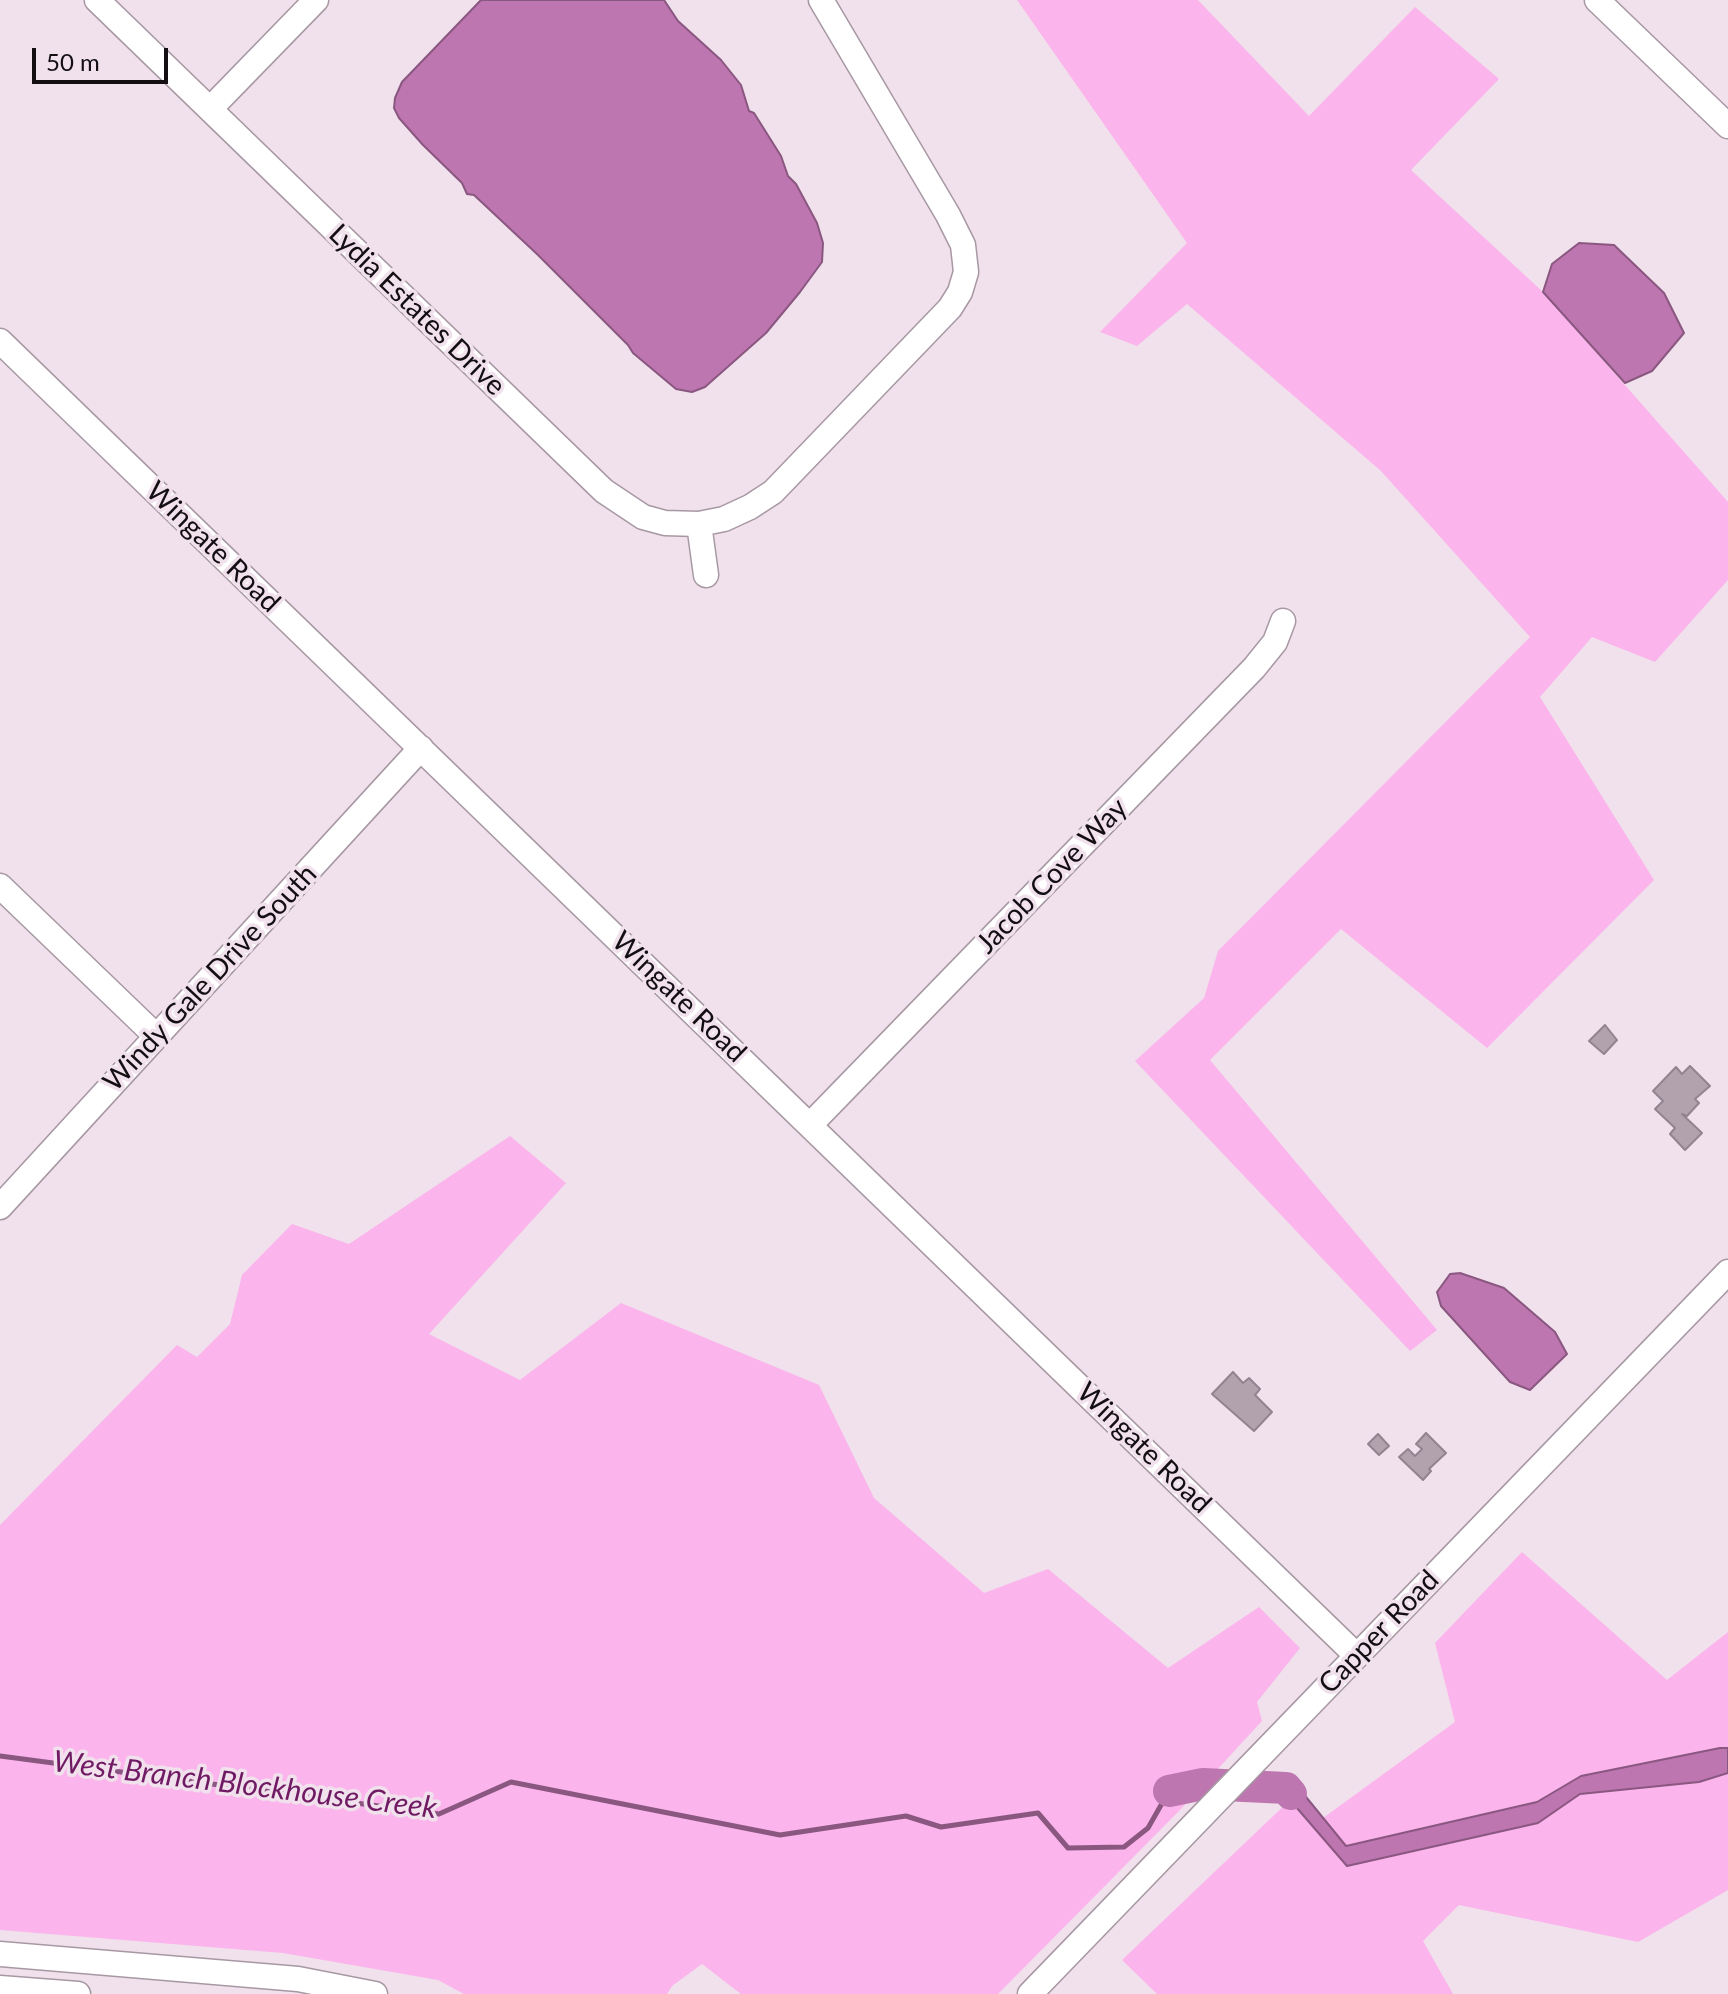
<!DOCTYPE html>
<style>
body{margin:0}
#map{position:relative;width:1728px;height:1994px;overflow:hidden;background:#f0e1ec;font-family:Lato,sans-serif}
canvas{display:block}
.scale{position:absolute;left:32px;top:48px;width:136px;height:36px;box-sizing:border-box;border:4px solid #130e12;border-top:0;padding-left:10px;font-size:24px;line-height:28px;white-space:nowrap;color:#130e12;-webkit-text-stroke:6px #f0e1ec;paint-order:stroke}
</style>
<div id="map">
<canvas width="1728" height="1994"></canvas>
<div class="scale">50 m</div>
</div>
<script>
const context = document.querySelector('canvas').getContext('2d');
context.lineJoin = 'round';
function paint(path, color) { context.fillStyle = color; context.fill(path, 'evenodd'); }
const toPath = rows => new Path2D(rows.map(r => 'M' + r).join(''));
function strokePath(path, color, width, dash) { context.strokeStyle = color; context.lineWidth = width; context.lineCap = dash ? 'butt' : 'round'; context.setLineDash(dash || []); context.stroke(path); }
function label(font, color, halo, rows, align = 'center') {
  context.font = font + ' Lato,sans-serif'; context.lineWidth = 7; context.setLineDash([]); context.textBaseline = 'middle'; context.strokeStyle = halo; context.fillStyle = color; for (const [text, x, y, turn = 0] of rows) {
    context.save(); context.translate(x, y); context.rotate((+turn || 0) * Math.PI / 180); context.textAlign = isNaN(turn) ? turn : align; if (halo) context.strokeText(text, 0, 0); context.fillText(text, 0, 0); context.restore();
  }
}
const green = toPath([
 [1017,0,1198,0,1309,116,1415,7,1499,79,1411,170,1543,292,1728,502,1728,580,1655,662,1592,637,1540,697,1654,880,1487,1048,1341,929,1210,1060,1437,1330,1410,1351,1135,1061,1204,998,1218,951,1530,637,1381,471,1187,304,1137,346,1100,332,1187,243],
 [510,1136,566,1183,429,1334,520,1380,621,1303,819,1385,874,1498,984,1593,1048,1569,1168,1668,1259,1607,1300,1648,1257,1702,1262,1721,1179,1811,998,1994,741,1994,702,1964,672,1986,667,1994,464,1994,438,1980,283,1953,0,1930,0,1525,177,1345,197,1357,230,1324,242,1275,292,1224,349,1244],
 [1522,1552,1667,1680,1728,1632,1728,1748,1581,1776,1537,1802,1346,1846,1323,1818,1455,1722,1435,1643],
 [1728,1773,1728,1890,1638,1942,1459,1905,1423,1941,1453,1994,1157,1994,1122,1960,1290,1800,1348,1866,1538,1823,1579,1794,1699,1782]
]);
const water = toPath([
 [481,0,664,0,678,21,721,60,741,85,749,111,754,113,781,156,788,176,796,184,817,223,823,243,822,262,800,292,766,333,705,387,692,392,676,389,633,353,628,345,538,255,474,195,467,194,462,183,423,145,399,118,394,108,395,98,402,82,481,0],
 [1579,243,1614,245,1664,293,1684,333,1652,371,1625,383,1543,292,1552,264,1579,243],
 [1460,1273,1504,1288,1555,1332,1567,1354,1530,1390,1510,1382,1441,1306,1437,1292,1450,1274,1460,1273],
 [1720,1748,1728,1748,1728,1773,1699,1782,1580,1794,1538,1823,1347,1866,1290,1800,1250,1789,1264,1775,1293,1781,1346,1846,1537,1802,1581,1776,1720,1748]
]);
const stream = toPath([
 [0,1756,439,1814,511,1782,780,1835,906,1816,941,1827,1038,1813,1068,1848,1124,1847,1148,1828,1169,1791]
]);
const river = toPath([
 [1169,1791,1203,1784,1286,1788,1291,1794]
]);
const building = toPath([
 [1605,1025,1617,1040,1604,1054,1589,1041,1605,1025],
 [1690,1066,1710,1086,1695,1099,1699,1103,1687,1116,1682,1114,1702,1133,1685,1150,1670,1134,1675,1128,1655,1109,1663,1101,1653,1091,1676,1067,1682,1074,1690,1066],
 [1233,1372,1243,1383,1249,1378,1260,1389,1255,1395,1272,1412,1254,1431,1212,1394,1233,1372],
 [1426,1433,1446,1453,1429,1469,1431,1471,1423,1480,1399,1457,1408,1449,1415,1456,1422,1449,1416,1444,1426,1433],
 [1378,1434,1389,1446,1379,1455,1368,1444,1378,1434]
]);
const minor = toPath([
 [97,0,604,491,643,517,665,523,699,524,724,519,750,507,773,492,950,308,960,292,966,272,963,245,948,215,821,0],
 [1597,0,1728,126],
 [210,109,316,0],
 [0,341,1356,1655],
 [699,524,706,575],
 [0,886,156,1036],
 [810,1125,1254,668,1275,642,1283,621],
 [0,1207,421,748],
 [0,1954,298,1979,375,1994],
 [0,1988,78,1994],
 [1030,1994,1728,1272]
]);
const streetNames = [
 ["Lydia Estates Drive",417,310,44],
 ["Wingate Road",213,547,44],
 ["Jacob Cove Way",1052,876,-46],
 ["Windy Gale Drive South",210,978,-47],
 ["Wingate Road",679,997,44],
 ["Wingate Road",1144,1448,44],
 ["Capper Road",1379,1632,-46]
];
const waterNames = [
 ["West Branch Blockhouse Creek",245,1785,7]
];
paint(green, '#fbb4ec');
paint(water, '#bd76af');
strokePath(water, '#8a5780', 2);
strokePath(stream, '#8a5780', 5);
strokePath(river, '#bd76af', 32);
paint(building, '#b1a2ad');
strokePath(building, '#92848f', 2);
strokePath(minor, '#a798a3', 27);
strokePath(minor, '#fff', 24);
label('28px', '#130e12', '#f0e1ec', streetNames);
label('italic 30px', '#701a64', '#f0e1ec', waterNames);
</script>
